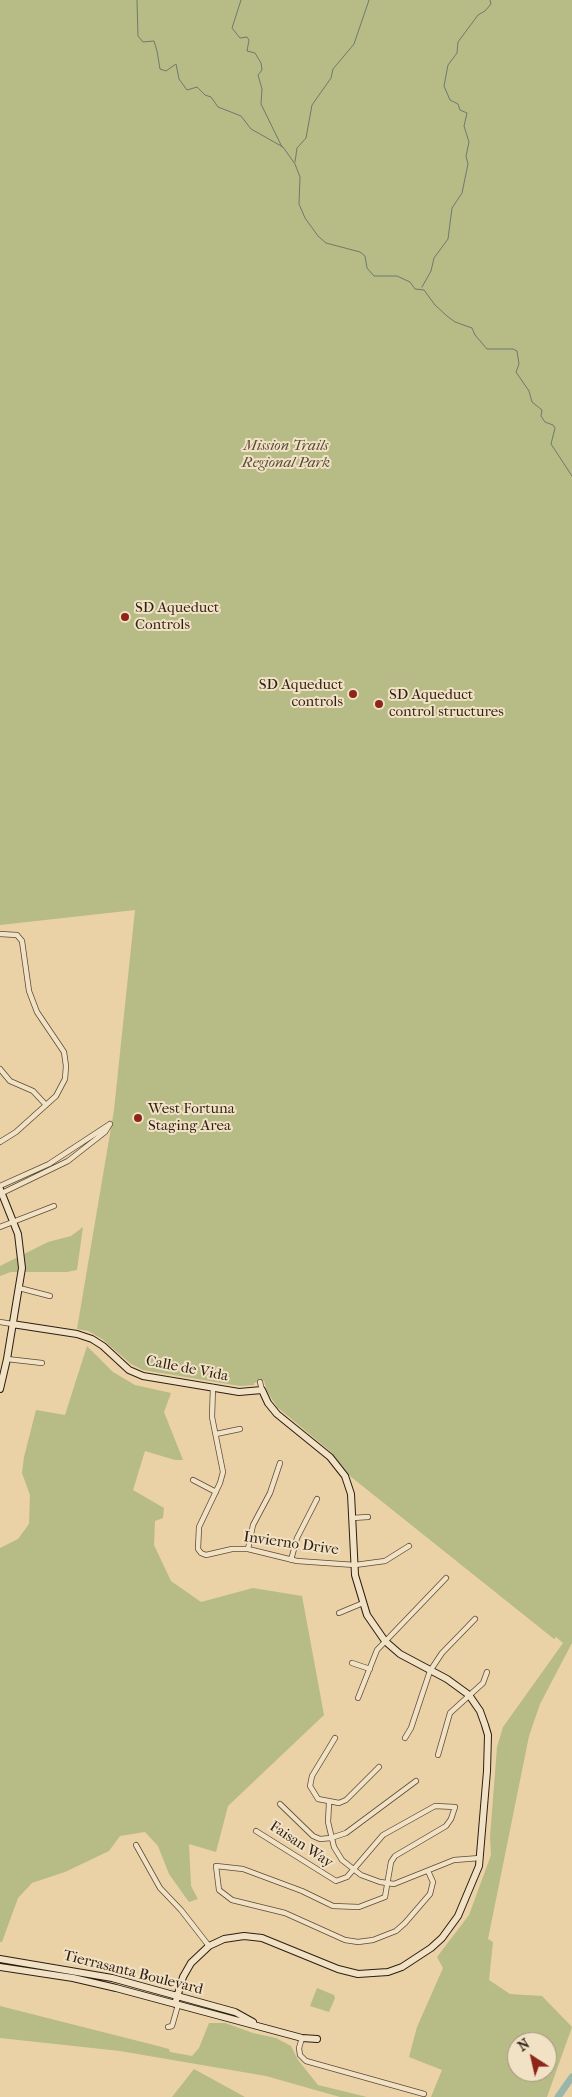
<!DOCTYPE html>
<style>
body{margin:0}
#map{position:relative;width:572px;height:2097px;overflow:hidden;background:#ead1a6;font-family:"IM FELL French Canon",serif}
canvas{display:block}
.north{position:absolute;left:507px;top:2032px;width:50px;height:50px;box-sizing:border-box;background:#f1e1c5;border:1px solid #a3937d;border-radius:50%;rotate:325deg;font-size:14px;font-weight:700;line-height:20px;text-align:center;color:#2d1e12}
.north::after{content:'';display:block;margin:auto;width:18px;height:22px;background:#8f2418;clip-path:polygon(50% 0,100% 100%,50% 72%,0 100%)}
</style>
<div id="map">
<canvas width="572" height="2097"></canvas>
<div class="north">N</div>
</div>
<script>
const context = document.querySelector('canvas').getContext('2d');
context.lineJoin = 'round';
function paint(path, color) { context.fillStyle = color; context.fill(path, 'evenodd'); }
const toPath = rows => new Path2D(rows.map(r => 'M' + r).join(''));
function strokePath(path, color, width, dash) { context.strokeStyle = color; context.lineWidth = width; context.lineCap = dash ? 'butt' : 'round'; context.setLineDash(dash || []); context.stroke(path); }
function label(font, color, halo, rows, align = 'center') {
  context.font = font + ' "IM FELL French Canon",serif'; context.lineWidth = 4; context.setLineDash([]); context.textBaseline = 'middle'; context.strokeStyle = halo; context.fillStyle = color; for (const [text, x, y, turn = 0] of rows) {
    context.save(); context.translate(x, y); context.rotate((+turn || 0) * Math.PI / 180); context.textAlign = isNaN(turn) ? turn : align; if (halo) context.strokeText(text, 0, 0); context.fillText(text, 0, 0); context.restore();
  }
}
const green = toPath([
 [0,0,572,0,572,1643,540,1704,529,1736,488,1939,493,1942,489,1980,510,1994,542,1996,572,2027,547,2097,431,2097,442,2070,409,2057,417,2027,443,1968,437,1957,469,1915,491,1855,490,1837,497,1747,503,1727,563,1643,556,1637,554,1639,350,1476,331,1452,277,1407,267,1391,264,1381,254,1383,254,1385,240,1386,143,1370,131,1364,102,1339,88,1331,77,1329,114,1110,135,910,0,925],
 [517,2042,547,2042,547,2072,517,2072],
 [83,1227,77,1270,67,1272,11,1272,0,1276,0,1266,48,1242,71,1236],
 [87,1346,113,1372,135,1385,171,1393,164,1412,183,1460,175,1460,145,1451,133,1490,164,1508,163,1518,155,1521,154,1545,171,1581,201,1602,253,1588,302,1596,324,1715,228,1806,216,1852,189,1844,191,1886,198,1899,189,1902,169,1874,158,1846,145,1832,120,1836,109,1851,65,1872,32,1883,18,1898,2,1942,0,1942,0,1548,18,1539,29,1524,30,1495,22,1473,24,1457,36,1410,65,1415],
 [317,1988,334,1995,335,1998,329,2012,310,2006],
 [0,2006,158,2046,169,2049,170,2052,192,2056,199,2048,209,2023,225,2023,253,2033,276,2038,291,2046,298,2060,318,2085,367,2097,340,2097,266,2076,120,2051,0,2038],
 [194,2069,245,2097,172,2097]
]);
const stream = toPath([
 [137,0,138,36,143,42,154,41,157,51,160,69,166,71,176,64,179,79,187,90,197,87,205,95,211,97,218,107,241,116,251,129,283,147,295,164,300,177,299,204,305,218,318,236,326,243,360,252,365,256,367,268,374,276,397,276,410,282,415,289,424,290,435,305,447,316,455,322,472,328,475,335,487,349,513,349,517,351,519,364,516,372,529,391,532,402,542,410,541,416,545,422,553,425,555,428,551,444,572,476],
 [241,0,232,28,240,38,247,37,249,40,247,51,255,53,261,63,262,70,258,75,262,89,261,104,282,147],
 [295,162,297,148,306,138,312,105,331,78,333,69,354,44,369,0],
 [422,287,431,271,434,258,448,239,452,208,462,193,468,164,466,156,469,142,464,126,467,113,460,110,458,104,450,100,444,86,448,65,457,53,458,42,478,15,485,11,491,4,490,0]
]);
const river = toPath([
 [558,2097,572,2077]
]);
const street = toPath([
 [0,934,17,935,22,941,29,991,37,1012,64,1052,66,1066,65,1079,56,1096,16,1132,0,1142],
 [0,1069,10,1081,33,1091,46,1105],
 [0,1186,49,1164,110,1124],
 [2,1193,68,1161,105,1132,110,1124],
 [0,1227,54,1206],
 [19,1288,50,1296],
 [0,1322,12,1324],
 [7,1359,42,1363],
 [260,1382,262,1390],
 [213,1387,212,1417,223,1472,220,1483,199,1527,198,1549,201,1553,206,1555,232,1549,248,1549,297,1561,355,1565,385,1561,409,1546],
 [216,1434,240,1429],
 [193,1480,216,1492],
 [352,1518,368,1517],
 [248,1549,253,1525,270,1493,280,1463],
 [291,1560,297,1538,317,1499],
 [339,1613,363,1603],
 [352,1663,370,1669],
 [358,1698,377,1650,446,1578],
 [335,1738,312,1776,310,1786,318,1799,339,1803,346,1800,379,1767],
 [405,1738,411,1728,430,1671,442,1653,475,1619],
 [438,1755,450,1713,483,1683,487,1672],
 [329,1803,328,1822,334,1847,342,1860,361,1875,380,1882,394,1884,454,1860,480,1858],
 [280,1804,313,1836,320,1839,331,1838,346,1833,416,1781],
 [256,1831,336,1881,347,1877,383,1835,435,1806,455,1807,451,1819,446,1826,395,1856,391,1862,385,1897,359,1907,333,1906,302,1891,243,1869,216,1866,219,1890,232,1900,285,1913,345,1940,358,1942,373,1940,396,1931,405,1923,430,1894,433,1882,428,1871],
 [136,1845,160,1888,181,1910,209,1946],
 [168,2027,172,2026,178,2005],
 [302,2038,299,2048,300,2055,306,2061,424,2094]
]);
const secondary = toPath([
 [0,1189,18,1234,22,1268,7,1359,0,1389],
 [12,1324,77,1334,92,1339,103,1346,129,1370,143,1376,239,1392,262,1390,268,1403,277,1414,330,1457,345,1476,351,1494,355,1575,367,1615,385,1641,400,1654,447,1679,469,1695,480,1711,485,1725,488,1735,487,1771,479,1866,458,1916,442,1938,431,1948,402,1967,388,1972,358,1974,338,1969,262,1938,244,1936,224,1939,209,1946,191,1963,183,1977,175,2004],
 [0,1959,112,1978,235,2012,253,2022],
 [0,1967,73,1978,116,1988,302,2038,317,2039]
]);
const markers = [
 [125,617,5,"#8f2418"],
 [353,694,5,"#8f2418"],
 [379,704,5,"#8f2418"],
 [138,1118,5,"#8f2418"]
];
const parkNames = [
 ["Mission Trails",286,446],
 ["Regional Park",286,463]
];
const poiNames = [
 ["SD Aqueduct",135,608],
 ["Controls",135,625],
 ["SD Aqueduct",343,685,"right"],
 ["controls",343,702,"right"],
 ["SD Aqueduct",389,695],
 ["control structures",389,712],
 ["West Fortuna",148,1109],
 ["Staging Area",148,1126]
];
const streetNames = [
 ["Calle de Vida",187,1369,11],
 ["Invierno Drive",291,1544,8],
 ["Faisan Way",301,1845,33],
 ["Tierrasanta Boulevard",133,1973,14]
];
paint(green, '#b7bb86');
strokePath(stream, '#6d7a6e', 1);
strokePath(river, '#98b7ab', 7);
strokePath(street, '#5c4b37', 6);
strokePath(secondary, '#2d1e12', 8);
strokePath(street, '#f1e1c5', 4.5);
strokePath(secondary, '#f1e1c5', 6);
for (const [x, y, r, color] of markers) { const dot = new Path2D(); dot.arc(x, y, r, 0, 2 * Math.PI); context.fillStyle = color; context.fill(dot); strokePath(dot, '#f1e1c5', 2); }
label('italic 15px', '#564d35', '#f1e1c5', parkNames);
label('15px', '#2d1e12', '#f1e1c5', poiNames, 'left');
label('15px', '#2d1e12', '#f1e1c5', streetNames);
</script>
